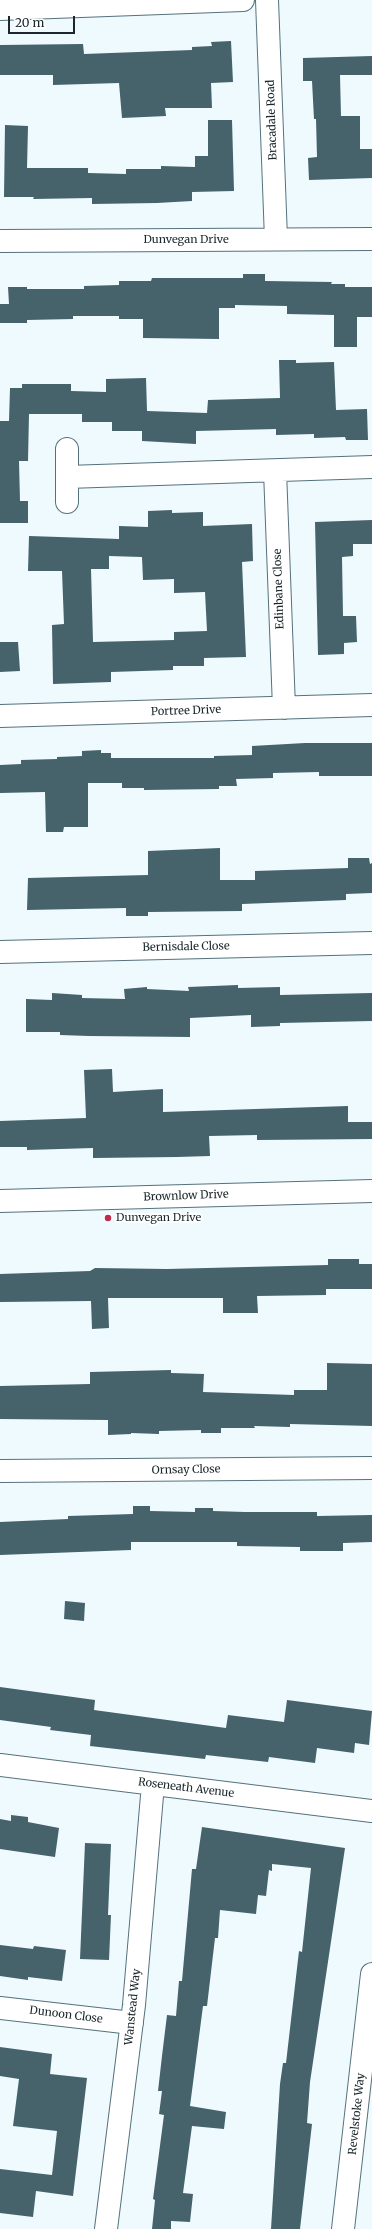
<!DOCTYPE html>
<style>
body{margin:0}
#map{position:relative;width:372px;height:2229px;overflow:hidden;background:#eefafe;font-family:Merriweather,serif}
canvas{display:block}
.scale{position:absolute;left:8px;top:16px;width:67px;height:18px;box-sizing:border-box;border:2px solid #1b272b;border-top:0;padding-left:5px;font-size:12px;line-height:14px;white-space:nowrap;color:#1b272b;-webkit-text-stroke:3px #fff;paint-order:stroke}
</style>
<div id="map">
<canvas width="372" height="2229"></canvas>
<div class="scale">20 m</div>
</div>
<script>
const context = document.querySelector('canvas').getContext('2d');
context.lineJoin = 'round';
function paint(path, color) { context.fillStyle = color; context.fill(path, 'evenodd'); }
const toPath = rows => new Path2D(rows.map(r => 'M' + r).join(''));
function strokePath(path, color, width, dash) { context.strokeStyle = color; context.lineWidth = width; context.lineCap = dash ? 'butt' : 'round'; context.setLineDash(dash || []); context.stroke(path); }
function label(font, color, halo, rows, align = 'center') {
  context.font = font + ' Merriweather,serif'; context.lineWidth = 4; context.setLineDash([]); context.textBaseline = 'middle'; context.strokeStyle = halo; context.fillStyle = color; for (const [text, x, y, turn = 0] of rows) {
    context.save(); context.translate(x, y); context.rotate((+turn || 0) * Math.PI / 180); context.textAlign = isNaN(turn) ? turn : align; if (halo) context.strokeText(text, 0, 0); context.fillText(text, 0, 0); context.restore();
  }
}
const building = toPath([
 [231,41,233,82,211,83,212,108,165,108,166,116,122,118,119,83,53,85,53,75,0,75,0,45,83,44,84,54,192,50,192,47,212,46,211,42],
 [372,56,372,75,340,75,341,116,360,116,360,149,372,149,372,178,309,180,308,158,317,157,316,119,314,119,312,81,303,81,303,58],
 [208,120,232,120,234,191,192,192,192,201,157,203,92,204,92,198,33,199,34,197,4,197,5,125,28,126,27,168,88,168,88,173,126,174,126,169,161,169,161,166,195,167,195,156,208,156],
 [243,274,265,274,265,281,332,282,331,284,345,284,345,287,372,287,372,317,357,317,357,347,334,347,334,315,287,314,287,306,235,305,235,308,219,308,219,339,143,338,143,319,119,319,119,316,73,316,73,319,27,320,27,323,0,323,0,304,9,304,8,287,27,287,27,289,84,289,84,286,119,285,119,281,151,281,152,278,243,278],
 [279,360,296,360,296,363,334,362,336,410,367,409,368,440,346,440,345,437,314,438,314,434,276,435,276,429,196,431,196,444,142,441,142,431,112,431,112,422,82,422,82,414,29,414,28,461,19,461,20,501,28,501,28,523,0,523,0,421,9,421,10,388,22,388,22,384,71,384,71,391,106,392,106,379,146,378,147,411,207,413,208,400,280,398],
 [172,510,172,513,203,512,203,526,252,524,253,561,242,562,246,657,204,658,204,666,173,666,173,670,111,672,111,682,53,684,52,625,64,624,62,571,28,571,29,536,119,539,119,526,148,527,148,511],
 [109,556,142,557,143,580,174,579,174,593,205,592,207,631,174,632,174,640,93,642,91,569,109,569],
 [372,520,372,544,353,544,353,556,342,557,343,616,356,616,357,642,344,643,344,654,318,655,315,522],
 [0,642,18,642,20,671,0,672],
 [305,743,372,743,372,776,319,776,319,772,273,773,273,778,236,779,237,786,219,786,219,789,144,790,144,788,122,788,122,783,88,783,88,827,64,827,63,832,46,832,45,792,0,793,0,765,21,764,21,760,57,759,57,757,82,756,82,751,101,750,101,753,111,753,111,758,214,758,214,756,252,755,252,746],
 [220,848,220,880,255,880,255,871,348,868,348,858,369,858,370,864,372,863,372,893,346,894,346,900,242,904,242,911,148,912,148,916,126,916,126,908,27,910,28,878,148,875,148,851],
 [238,985,238,988,280,987,280,995,372,993,372,1021,280,1023,280,1026,251,1027,251,1015,190,1018,190,1037,89,1036,60,1035,60,1032,26,1032,26,999,52,1000,52,993,82,995,82,998,125,999,124,989,147,987,147,989,189,991,188,987],
 [112,1069,113,1092,163,1089,163,1112,348,1106,348,1122,372,1122,372,1139,257,1140,257,1135,209,1136,210,1156,177,1157,93,1158,93,1148,27,1150,27,1147,0,1147,0,1121,86,1118,84,1070],
 [328,1259,359,1259,359,1264,372,1264,372,1289,326,1289,326,1295,257,1296,258,1313,223,1313,223,1298,108,1298,109,1328,92,1329,91,1301,0,1302,0,1274,90,1271,95,1268,167,1269,328,1265],
 [327,1363,372,1364,372,1426,290,1424,290,1427,254,1426,255,1428,221,1428,221,1433,201,1433,201,1430,159,1431,159,1434,131,1433,131,1434,108,1435,108,1420,0,1419,0,1386,90,1384,90,1372,171,1370,171,1373,204,1374,203,1392,294,1395,294,1390,327,1390],
 [133,1506,150,1506,150,1511,195,1512,195,1508,213,1508,213,1511,245,1512,317,1512,317,1516,372,1515,372,1542,343,1543,343,1551,300,1551,300,1547,237,1546,237,1542,131,1542,131,1550,0,1555,0,1522,68,1519,68,1516,133,1514],
 [65,1601,85,1603,84,1621,64,1619],
 [0,1687,95,1700,94,1710,226,1728,228,1715,284,1722,287,1700,372,1711,369,1745,355,1743,354,1753,317,1748,315,1763,269,1757,268,1762,206,1755,205,1759,90,1746,91,1735,50,1730,51,1727,0,1720],
 [11,1815,28,1817,28,1822,59,1828,55,1857,0,1849,0,1819,11,1821],
 [202,1827,345,1848,310,2082,307,2123,312,2124,300,2229,271,2229,280,2084,283,2063,286,2063,299,1951,302,1952,311,1868,272,1864,272,1871,269,1870,266,1896,258,1895,256,1914,220,1910,218,1938,215,1938,207,2006,203,2006,190,2106,226,2112,224,2129,192,2126,183,2193,193,2194,190,2222,171,2221,171,2229,152,2229,155,2200,153,2199,164,2115,159,2114,162,2091,158,2091,162,2056,167,2015,176,2016,179,1981,182,1981,192,1869,196,1869],
 [85,1843,111,1844,108,1915,111,1915,109,1960,80,1959],
 [0,1945,33,1949,34,1946,66,1950,62,1981,28,1977,28,1980,0,1976],
 [0,2047,52,2054,50,2074,87,2078,73,2196,36,2191,33,2217,0,2213,0,2169,52,2175,57,2131,13,2126,19,2079,0,2076]
]);
const minor = toPath([
 [267,0,276,239],
 [0,9,243,0],
 [0,241,372,239],
 [275,471,284,708],
 [67,477,372,467],
 [67,502,67,449],
 [0,716,372,705],
 [0,952,372,943],
 [0,1201,372,1191],
 [0,1471,372,1468],
 [0,1765,372,1811],
 [0,2008,132,2023],
 [106,2229,134,2005,153,1784],
 [343,2229,372,1974]
]);
const markers = [
 [108,1218,4,"#bd2d4a"]
];
const streetNames = [
 ["Bracadale Road",272,120,-92],
 ["Dunvegan Drive",186,240],
 ["Edinbane Close",279,589,-92],
 ["Portree Drive",186,711,-2],
 ["Bernisdale Close",186,947,-1],
 ["Brownlow Drive",186,1196,-2],
 ["Ornsay Close",186,1470,-1],
 ["Roseneath Avenue",186,1788,7],
 ["Wanstead Way",133,2007,-84],
 ["Dunoon Close",66,2015,7],
 ["Revelstoke Way",357,2114,-84]
];
const poiNames = [
 ["Dunvegan Drive",116,1218]
];
paint(building, '#46626b');
strokePath(minor, '#55717b', 24);
strokePath(minor, '#fff', 22);
for (const [x, y, r, color] of markers) { const dot = new Path2D(); dot.arc(x, y, r, 0, 2 * Math.PI); context.fillStyle = color; context.fill(dot); strokePath(dot, '#fff', 1.5); }
label('11px', '#1b272b', '#fff', streetNames);
label('11px', '#1b272b', '#fff', poiNames, 'left');
</script>
